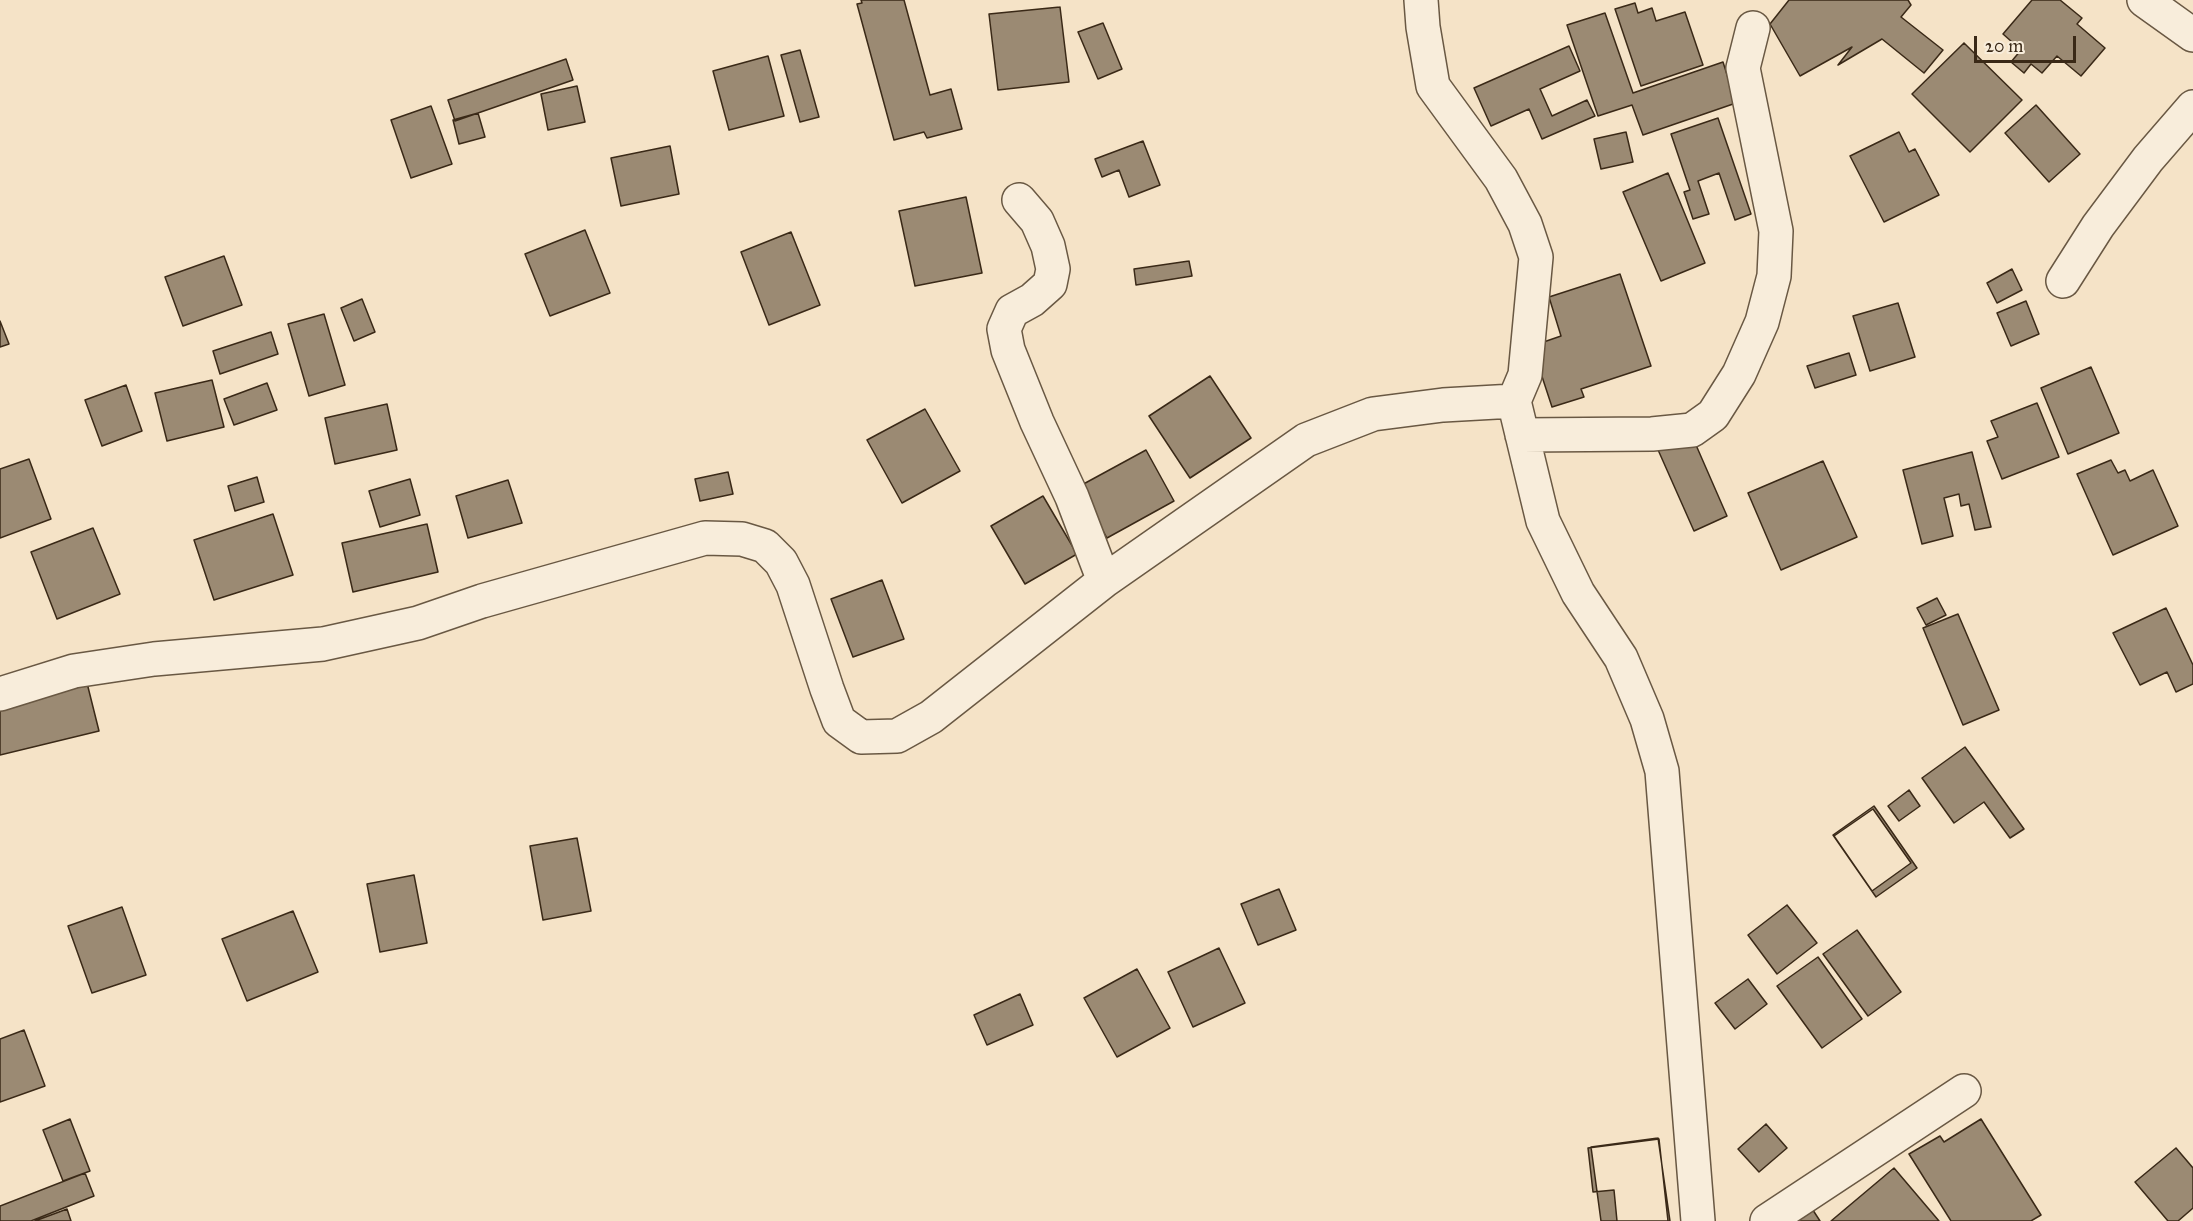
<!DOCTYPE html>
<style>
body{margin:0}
#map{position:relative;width:2193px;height:1221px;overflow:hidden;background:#f5e3c7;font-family:"IM FELL Great Primer",serif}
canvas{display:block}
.scale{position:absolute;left:1974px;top:36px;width:102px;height:27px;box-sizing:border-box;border:3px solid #3a2917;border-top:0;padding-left:8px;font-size:18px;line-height:21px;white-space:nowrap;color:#3a2917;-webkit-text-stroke:4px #f8eddb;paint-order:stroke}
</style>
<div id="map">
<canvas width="2193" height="1221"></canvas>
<div class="scale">20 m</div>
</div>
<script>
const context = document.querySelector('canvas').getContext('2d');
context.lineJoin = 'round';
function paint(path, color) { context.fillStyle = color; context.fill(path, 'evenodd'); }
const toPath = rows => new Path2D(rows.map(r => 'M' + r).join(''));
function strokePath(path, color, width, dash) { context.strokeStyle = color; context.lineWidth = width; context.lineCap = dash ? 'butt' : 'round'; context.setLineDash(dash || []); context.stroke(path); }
const building = toPath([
 [861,0,904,0,930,95,951,89,962,129,927,138,924,132,894,140,857,4,862,3,861,0],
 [1789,0,1908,0,1911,5,1901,17,1943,50,1924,73,1882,39,1838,65,1852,47,1800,76,1770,24,1789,0],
 [2032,0,2060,0,2082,18,2077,24,2105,48,2081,76,2057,56,2042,73,2031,64,2024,73,2011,62,2021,50,2003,34,2032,0],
 [1635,3,1638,13,1652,8,1656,21,1685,12,1703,65,1641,86,1615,9,1635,3],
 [1060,7,1069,82,998,90,989,14,1060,7],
 [1605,13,1633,93,1723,62,1736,103,1643,135,1632,105,1598,116,1567,25,1605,13],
 [1103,23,1122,69,1098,79,1078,32,1103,23],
 [1964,43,2022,100,1970,152,1912,94,1964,43],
 [1569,46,1580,71,1540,89,1552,116,1587,100,1595,116,1542,139,1529,109,1491,126,1474,88,1569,46],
 [800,50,819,117,800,122,781,55,800,50],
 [768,56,784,116,729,130,713,71,768,56],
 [566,59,573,80,455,121,448,100,566,59],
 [577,86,585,122,548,130,541,94,577,86],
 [2036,105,2080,154,2049,182,2005,133,2036,105],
 [431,106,452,164,411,178,391,120,431,106],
 [478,113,485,137,459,144,453,120,478,113],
 [1718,118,1751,214,1735,220,1719,173,1698,181,1709,214,1693,219,1684,192,1690,190,1671,134,1718,118],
 [1626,132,1633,162,1601,169,1594,139,1626,132],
 [1899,132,1909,152,1915,149,1939,195,1884,222,1850,156,1899,132],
 [1143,141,1160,185,1129,197,1119,170,1102,177,1095,159,1143,141],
 [670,146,679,194,621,206,611,158,670,146],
 [1668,173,1705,263,1661,281,1623,192,1668,173],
 [966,197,982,273,915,286,899,211,966,197],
 [585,230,610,293,550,316,525,254,585,230],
 [791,232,820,305,769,325,741,252,791,232],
 [224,256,242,305,183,326,165,277,224,256],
 [1189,261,1192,276,1136,285,1134,269,1189,261],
 [2012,269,2022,290,1997,303,1987,283,2012,269],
 [1620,274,1651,366,1581,389,1584,397,1552,407,1532,346,1561,336,1549,297,1620,274],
 [362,299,375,332,354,341,341,308,362,299],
 [2026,301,2039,334,2011,346,1997,313,2026,301],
 [1898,303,1915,357,1870,371,1853,316,1898,303],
 [324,314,345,385,309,396,288,324,324,314],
 [0,321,9,344,0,347,0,321],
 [271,332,278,354,220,374,213,351,271,332],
 [1849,353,1856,375,1815,388,1807,366,1849,353],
 [2091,367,2119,433,2068,454,2041,388,2091,367],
 [1210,376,1251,438,1190,478,1149,416,1210,376],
 [212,380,224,427,167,441,155,393,212,380],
 [267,383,277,410,234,425,224,399,267,383],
 [126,385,142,431,102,446,85,400,126,385],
 [2037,403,2059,457,2002,479,1987,441,1998,437,1991,421,2037,403],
 [387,404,397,450,335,464,325,418,387,404],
 [925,409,960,471,902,503,867,440,925,409],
 [1689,429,1727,516,1694,531,1655,443,1689,429],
 [1146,450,1174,501,1107,538,1078,487,1146,450],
 [1972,452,1991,527,1975,530,1969,504,1961,506,1959,494,1944,498,1953,536,1922,544,1903,470,1972,452],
 [29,459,51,519,0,538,0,469,29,459],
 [2111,460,2118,473,2125,470,2130,481,2153,470,2178,526,2113,555,2077,474,2111,460],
 [1823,461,1857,537,1781,570,1748,493,1823,461],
 [728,472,733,494,700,501,695,479,728,472],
 [257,477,264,502,235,511,228,486,257,477],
 [410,479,420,515,380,527,369,491,410,479],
 [508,480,522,523,468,538,456,496,508,480],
 [1043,496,1077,554,1025,584,991,526,1043,496],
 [273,514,293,575,214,600,194,540,273,514],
 [427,524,438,572,353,592,342,543,427,524],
 [93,528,120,594,57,619,31,552,93,528],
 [882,580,904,639,853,657,831,599,882,580],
 [1937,598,1946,615,1926,625,1917,608,1937,598],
 [2166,608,2193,665,2193,684,2176,692,2167,672,2140,685,2113,633,2166,608],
 [1958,614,1999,710,1963,725,1923,628,1958,614],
 [87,683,99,731,0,755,0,704,87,683],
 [1965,747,2024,829,2010,838,1984,802,1954,823,1922,778,1965,747],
 [1909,790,1920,806,1899,821,1888,806,1909,790],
 [1874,806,1917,868,1876,897,1833,835,1874,806],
 [1873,809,1911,863,1872,891,1834,836,1873,809],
 [577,838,591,911,543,920,530,846,577,838],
 [414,875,427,943,380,952,367,884,414,875],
 [1279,889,1296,930,1258,945,1241,904,1279,889],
 [1787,905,1817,943,1777,974,1748,935,1787,905],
 [122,907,146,975,92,993,68,926,122,907],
 [293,911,318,972,247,1001,222,939,293,911],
 [1857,930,1901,992,1868,1016,1823,954,1857,930],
 [1219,948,1245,1003,1193,1027,1168,972,1219,948],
 [1818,957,1862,1019,1822,1048,1777,986,1818,957],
 [1137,969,1170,1028,1117,1057,1084,998,1137,969],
 [1748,979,1767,1004,1735,1029,1715,1003,1748,979],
 [1020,994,1033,1025,987,1045,974,1015,1020,994],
 [24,1030,45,1086,0,1102,0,1039,24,1030],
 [70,1119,90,1171,63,1181,43,1130,70,1119],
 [1981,1119,2041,1215,2031,1221,1951,1221,1909,1154,1940,1136,1944,1142,1981,1119],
 [1766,1124,1787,1148,1759,1172,1738,1149,1766,1124],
 [1658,1138,1670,1221,1601,1221,1591,1147,1658,1138],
 [1659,1139,1668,1221,1617,1221,1614,1190,1593,1192,1588,1148,1659,1139],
 [2176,1148,2193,1168,2193,1208,2178,1221,2168,1221,2135,1182,2176,1148],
 [1894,1168,1939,1221,1831,1221,1894,1168],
 [85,1173,94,1196,31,1221,0,1221,0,1206,85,1173],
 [1809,1204,1820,1221,1782,1221,1809,1204],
 [67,1209,71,1221,35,1221,67,1209]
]);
const minor = toPath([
 [1421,0,1423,27,1433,86,1501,179,1525,224,1536,257,1525,375,1514,401],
 [1019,200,1037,221,1048,246,1053,269,1050,284,1032,300,1012,311,1004,329,1008,350,1037,422,1072,497,1104,581],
 [2063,281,2098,226,2148,159,2193,107],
 [1522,435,1652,434,1692,430,1713,415,1739,374,1762,322,1774,276,1776,231,1743,68,1753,28],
 [0,694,74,671,154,659,323,644,418,623,482,601,705,538,742,539,765,546,781,562,793,585,827,689,839,721,861,737,897,736,931,717,1104,581,1306,440,1373,414,1443,405,1514,401,1543,521,1578,593,1621,658,1647,719,1662,771,1698,1221],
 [1767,1221,1964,1091]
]);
const tertiary = toPath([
 [2144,0,2193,35]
]);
paint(building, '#9b8a73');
strokePath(building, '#3a2917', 1.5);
strokePath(minor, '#695843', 36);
strokePath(tertiary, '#695843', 36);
strokePath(minor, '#f8eddb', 33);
strokePath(tertiary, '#f8eddb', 33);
</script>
